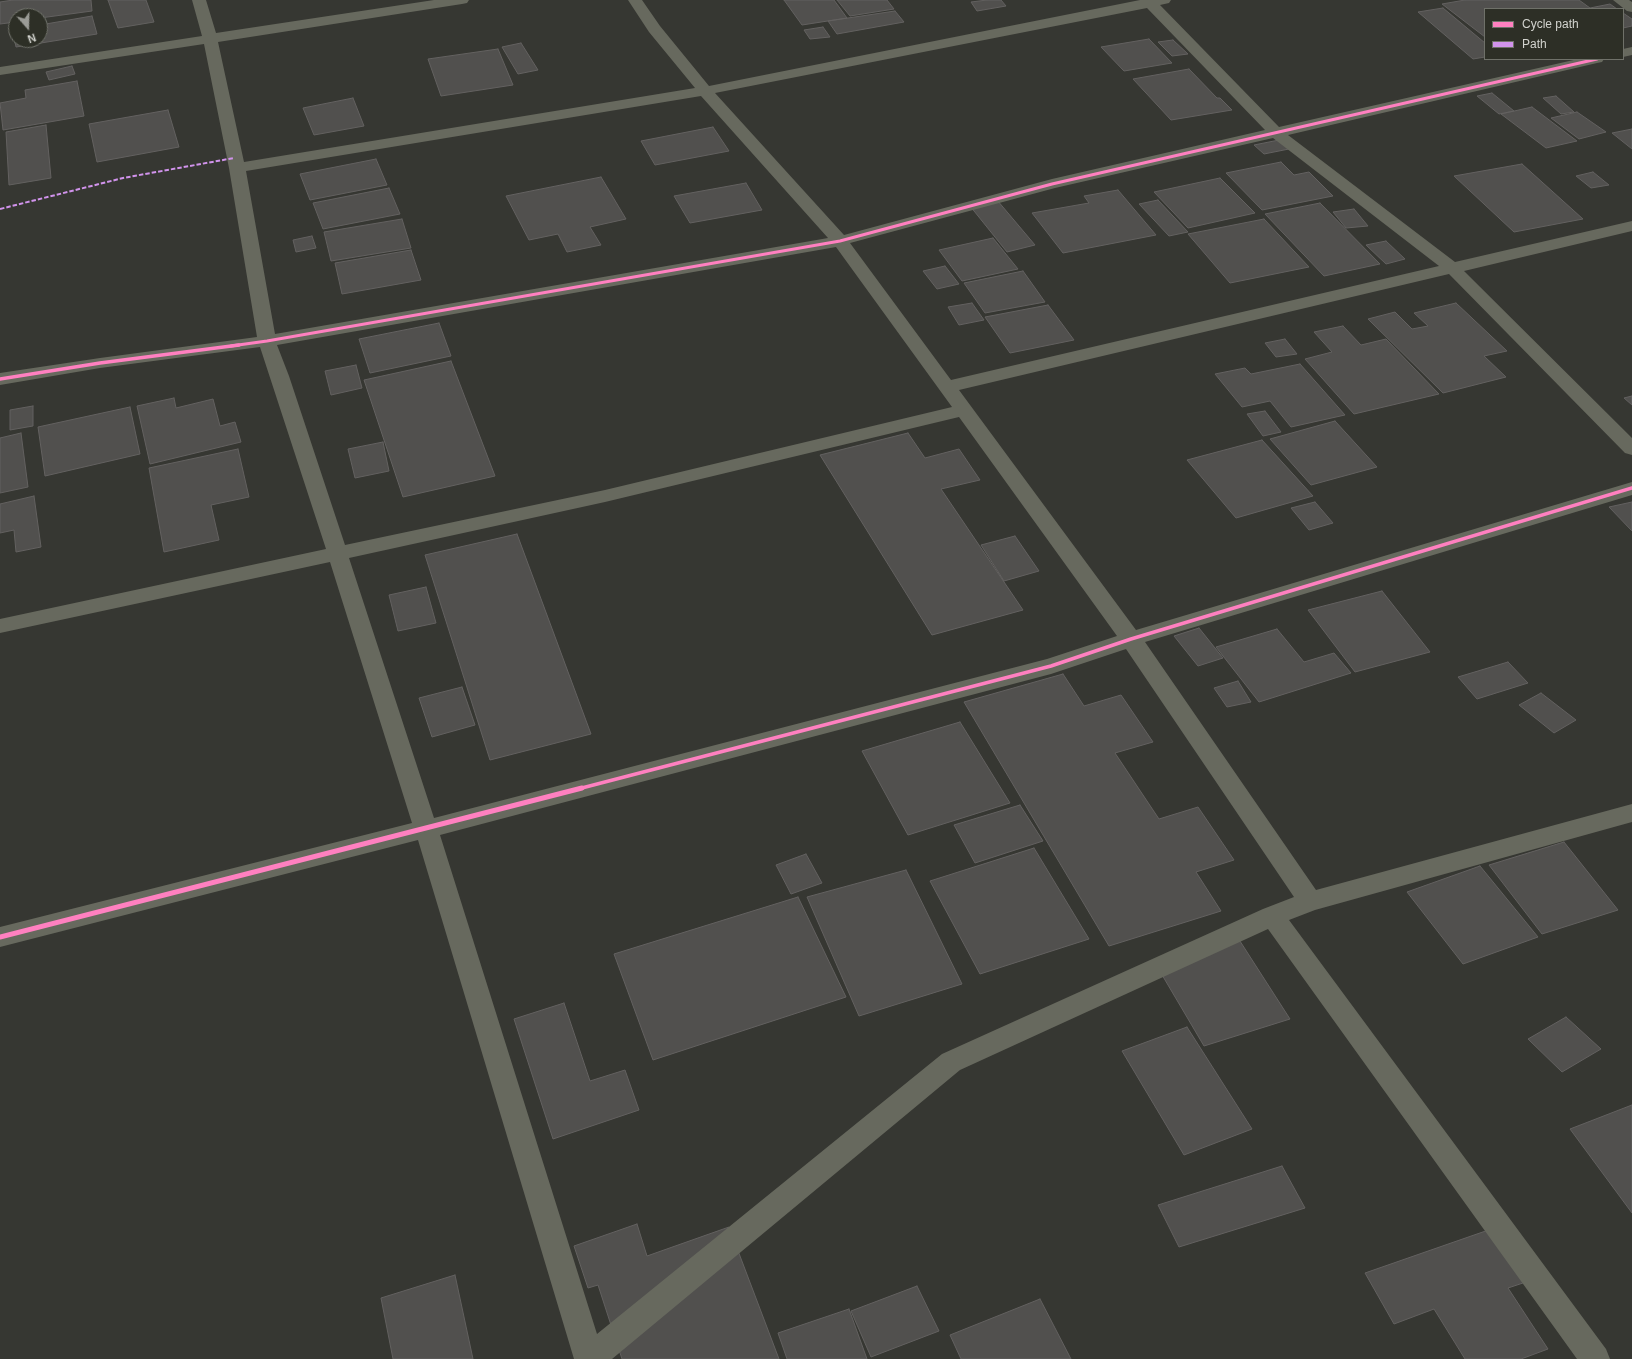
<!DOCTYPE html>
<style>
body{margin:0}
#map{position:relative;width:1632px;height:1359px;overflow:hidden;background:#363732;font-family:Arial,sans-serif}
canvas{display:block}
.legend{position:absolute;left:1484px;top:8px;width:140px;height:52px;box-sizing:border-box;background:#2d2f26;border:1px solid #6f7169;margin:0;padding:5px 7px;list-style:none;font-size:12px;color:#d2d3ce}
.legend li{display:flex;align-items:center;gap:8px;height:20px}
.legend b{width:20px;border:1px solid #6f7169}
.north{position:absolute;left:8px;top:8px;width:40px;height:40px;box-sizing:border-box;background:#2d2f26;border:1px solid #6f7169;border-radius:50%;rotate:160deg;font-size:11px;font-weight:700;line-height:16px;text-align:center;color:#d2d3ce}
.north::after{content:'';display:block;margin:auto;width:14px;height:18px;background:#9b9c97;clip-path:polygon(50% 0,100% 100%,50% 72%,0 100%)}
</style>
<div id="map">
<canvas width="1632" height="1359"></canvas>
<ul class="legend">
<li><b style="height:5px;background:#ff80c0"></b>Cycle path</li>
<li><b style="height:5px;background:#d193ec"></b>Path</li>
</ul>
<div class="north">N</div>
</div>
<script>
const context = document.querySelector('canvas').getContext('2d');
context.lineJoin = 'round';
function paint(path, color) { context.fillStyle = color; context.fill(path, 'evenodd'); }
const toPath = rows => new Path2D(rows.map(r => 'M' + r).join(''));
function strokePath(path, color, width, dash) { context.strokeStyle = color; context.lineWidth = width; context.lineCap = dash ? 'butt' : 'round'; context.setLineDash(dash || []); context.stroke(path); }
const building = toPath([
 [13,0,91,0,92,11,40,18,40,16,16,16,16,22,0,24,0,2,13,0],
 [108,0,146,0,154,22,118,28,108,0],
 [784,0,834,0,847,18,802,25,784,0],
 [837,0,887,0,894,9,850,16,837,0],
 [987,0,1001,0,1006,6,977,11,971,2,987,0],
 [1465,0,1579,0,1590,8,1610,4,1617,9,1485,9,1485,37,1442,4,1465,0],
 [1443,8,1485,43,1485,57,1473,59,1418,12,1443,8],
 [895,11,904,22,837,34,828,21,895,11],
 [1623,13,1632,19,1632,26,1623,28,1623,13],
 [92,16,97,34,16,47,14,37,16,37,16,40,40,40,40,25,92,16],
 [823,27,830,37,810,39,804,30,823,27],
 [1149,39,1172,63,1124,71,1101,47,1149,39],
 [1173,40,1188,54,1172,56,1158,42,1173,40],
 [521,43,538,70,518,74,502,47,521,43],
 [498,49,513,85,441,96,428,59,498,49],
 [72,66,75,74,49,80,46,72,72,66],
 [1189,69,1217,98,1220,98,1232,110,1171,120,1133,79,1189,69],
 [77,81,84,116,3,130,0,103,26,98,25,90,77,81],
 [1492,93,1514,111,1499,114,1477,96,1492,93],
 [1556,96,1574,112,1561,114,1543,98,1556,96],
 [353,98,364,126,314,135,303,108,353,98],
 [1532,107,1577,141,1546,148,1501,114,1532,107],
 [168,110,179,147,97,162,89,124,168,110],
 [1577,112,1606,132,1579,139,1551,118,1577,112],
 [46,125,51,178,9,185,6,132,46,125],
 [713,127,729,151,655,165,641,141,713,127],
 [1632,129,1632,149,1612,133,1632,129],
 [1279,140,1289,149,1264,154,1254,145,1279,140],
 [376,159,387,185,310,200,300,174,376,159],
 [1281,162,1294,175,1309,172,1333,196,1262,210,1226,173,1281,162],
 [1522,164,1583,219,1514,232,1454,176,1522,164],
 [1593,172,1609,185,1591,188,1576,176,1593,172],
 [601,177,626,219,590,227,601,245,567,252,558,234,529,240,506,196,601,177],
 [1220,178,1255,213,1188,228,1154,192,1220,178],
 [746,183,762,210,690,223,674,196,746,183],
 [389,188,400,214,323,229,313,203,389,188],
 [1118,190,1156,235,1063,253,1032,213,1089,203,1084,196,1118,190],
 [997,200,1035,245,1007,252,970,206,997,200],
 [1158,200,1188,232,1169,236,1139,204,1158,200],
 [1320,203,1380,264,1324,276,1265,214,1320,203],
 [1354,209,1368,226,1346,228,1333,212,1354,209],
 [402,219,411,248,331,261,324,232,402,219],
 [1264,219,1309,267,1230,283,1188,234,1264,219],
 [312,236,316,248,296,252,293,240,312,236],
 [993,238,1018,269,962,281,939,250,993,238],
 [1386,241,1405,259,1386,264,1366,245,1386,241],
 [411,250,421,280,342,294,335,263,411,250],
 [945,266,959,284,937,289,923,271,945,266],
 [1023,271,1045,302,985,313,964,283,1023,271],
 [972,303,984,320,959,325,948,307,972,303],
 [1456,303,1507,351,1484,356,1506,377,1443,393,1368,319,1395,312,1412,329,1428,326,1414,313,1456,303],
 [1048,305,1074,340,1010,353,985,317,1048,305],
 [439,323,451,356,370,373,359,339,439,323],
 [1343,326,1361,345,1386,339,1439,394,1354,414,1305,359,1332,352,1314,332,1343,326],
 [1285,339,1297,354,1276,357,1265,343,1285,339],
 [451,361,495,476,403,497,364,380,451,361],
 [1300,364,1345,415,1291,427,1270,401,1242,407,1215,374,1245,368,1251,374,1300,364],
 [356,365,362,388,331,395,325,371,356,365],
 [1632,396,1632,405,1624,398,1632,396],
 [174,398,176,408,213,399,220,426,235,422,241,442,150,464,137,406,174,398],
 [33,406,33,426,10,430,10,410,33,406],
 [130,407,140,454,45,476,38,427,130,407],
 [1265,411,1281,432,1263,436,1247,414,1265,411],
 [1335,421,1377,467,1311,485,1270,439,1335,421],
 [21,433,28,487,0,493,0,438,21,433],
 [908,433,925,458,959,449,980,480,941,489,1023,610,932,635,820,455,908,433],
 [1262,440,1313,496,1236,518,1187,460,1262,440],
 [383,442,389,471,355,478,348,449,383,442],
 [238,449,249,497,211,505,219,540,164,552,149,468,238,449],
 [34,496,41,547,16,552,14,530,0,533,0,504,34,496],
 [1315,502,1333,523,1309,530,1291,508,1315,502],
 [1632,502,1632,531,1609,507,1632,502],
 [517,534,591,734,490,760,425,555,517,534],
 [1015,536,1039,571,1004,581,981,545,1015,536],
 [426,587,436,623,398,631,389,595,426,587],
 [1382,591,1430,652,1355,672,1308,610,1382,591],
 [1199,628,1223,658,1198,666,1174,636,1199,628],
 [1277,629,1304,662,1334,653,1351,673,1259,702,1216,647,1277,629],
 [1508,662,1528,683,1477,699,1458,677,1508,662],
 [1063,674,1084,706,1121,695,1153,742,1115,753,1159,819,1198,807,1234,860,1196,872,1221,911,1109,946,964,702,1063,674],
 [1238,681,1251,702,1227,707,1214,688,1238,681],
 [462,687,475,725,432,737,419,698,462,687],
 [1541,693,1576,720,1554,733,1519,705,1541,693],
 [960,722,1010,803,908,835,862,751,960,722],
 [1020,805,1043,841,975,863,954,825,1020,805],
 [1564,842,1618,910,1542,934,1489,865,1564,842],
 [1034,848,1089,939,980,974,930,881,1034,848],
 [806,854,822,883,791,894,776,865,806,854],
 [1480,866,1538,937,1463,964,1407,892,1480,866],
 [906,870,962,984,859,1016,807,897,906,870],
 [798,897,846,997,653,1060,614,954,798,897],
 [1238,938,1290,1019,1204,1046,1155,963,1238,938],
 [564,1003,590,1081,625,1070,639,1110,553,1139,514,1019,564,1003],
 [1566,1017,1601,1049,1562,1072,1528,1039,1566,1017],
 [1187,1027,1252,1129,1184,1155,1122,1051,1187,1027],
 [1632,1105,1632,1213,1570,1129,1632,1105],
 [1282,1166,1305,1208,1179,1247,1158,1205,1282,1166],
 [637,1224,647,1256,729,1227,779,1359,622,1359,598,1285,588,1288,574,1246,637,1224],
 [1500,1226,1535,1279,1508,1288,1548,1349,1521,1359,1465,1359,1434,1309,1394,1324,1365,1273,1500,1226],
 [455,1275,473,1359,393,1359,381,1298,455,1275],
 [917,1286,939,1331,871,1357,851,1311,917,1286],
 [1040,1299,1071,1359,961,1359,950,1335,1040,1299],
 [849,1309,867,1359,787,1359,778,1333,849,1309]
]);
const minor = toPath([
 [192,0,206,0,216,33,434,0,469,0,467,3,462,4,218,42,244,162,695,88,649,32,628,0,642,0,660,26,709,86,1140,0,1171,0,1169,3,1160,5,1279,127,1578,59,1604,59,1602,62,1597,63,1288,135,1455,262,1632,221,1632,231,1464,271,1632,438,1632,455,1625,453,1449,274,959,390,1136,630,1632,482,1632,495,1145,642,1316,890,1632,804,1632,822,1315,910,1289,920,1606,1349,1610,1359,1577,1359,1268,929,960,1070,612,1359,574,1359,418,840,0,947,0,927,412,823,330,562,0,633,0,619,326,549,260,347,100,368,0,385,0,373,100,358,257,337,229,168,204,44,0,75,0,67,202,36,192,0],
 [1147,8,1265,130,1052,179,844,235,715,93,1147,8],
 [701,96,828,238,275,334,246,171,701,96],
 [1273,138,1439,266,951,380,850,243,1055,188,1273,138],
 [836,247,952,407,605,490,345,545,289,376,277,345,836,247],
 [959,417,1117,636,1047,659,434,818,349,558,605,502,959,417],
 [1126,649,1294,897,1263,909,942,1054,597,1334,440,835,1051,674,1126,649],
 [1613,0,1629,0,1632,2,1632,12,1627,11,1613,0],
 [1632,47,1632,55,1623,57,1623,49,1632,47]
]);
const quiet = toPath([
 [0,209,123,178,234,158]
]);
const cyclewayFar2 = toPath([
 [231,346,267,341,840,241,1052,184,1597,59]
]);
const cyclewayFar1 = toPath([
 [0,379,100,363,239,345],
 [578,789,1051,666,1131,639,1632,488]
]);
const cycleway = toPath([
 [0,937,582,788]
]);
paint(building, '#51504e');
strokePath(building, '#636160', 1);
paint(minor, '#67695e');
strokePath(quiet, '#d193ec', 2, [4.5, 2]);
strokePath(cyclewayFar2, '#ff80c0', 3);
strokePath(cyclewayFar1, '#ff80c0', 3.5);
strokePath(cycleway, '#ff80c0', 5);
</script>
